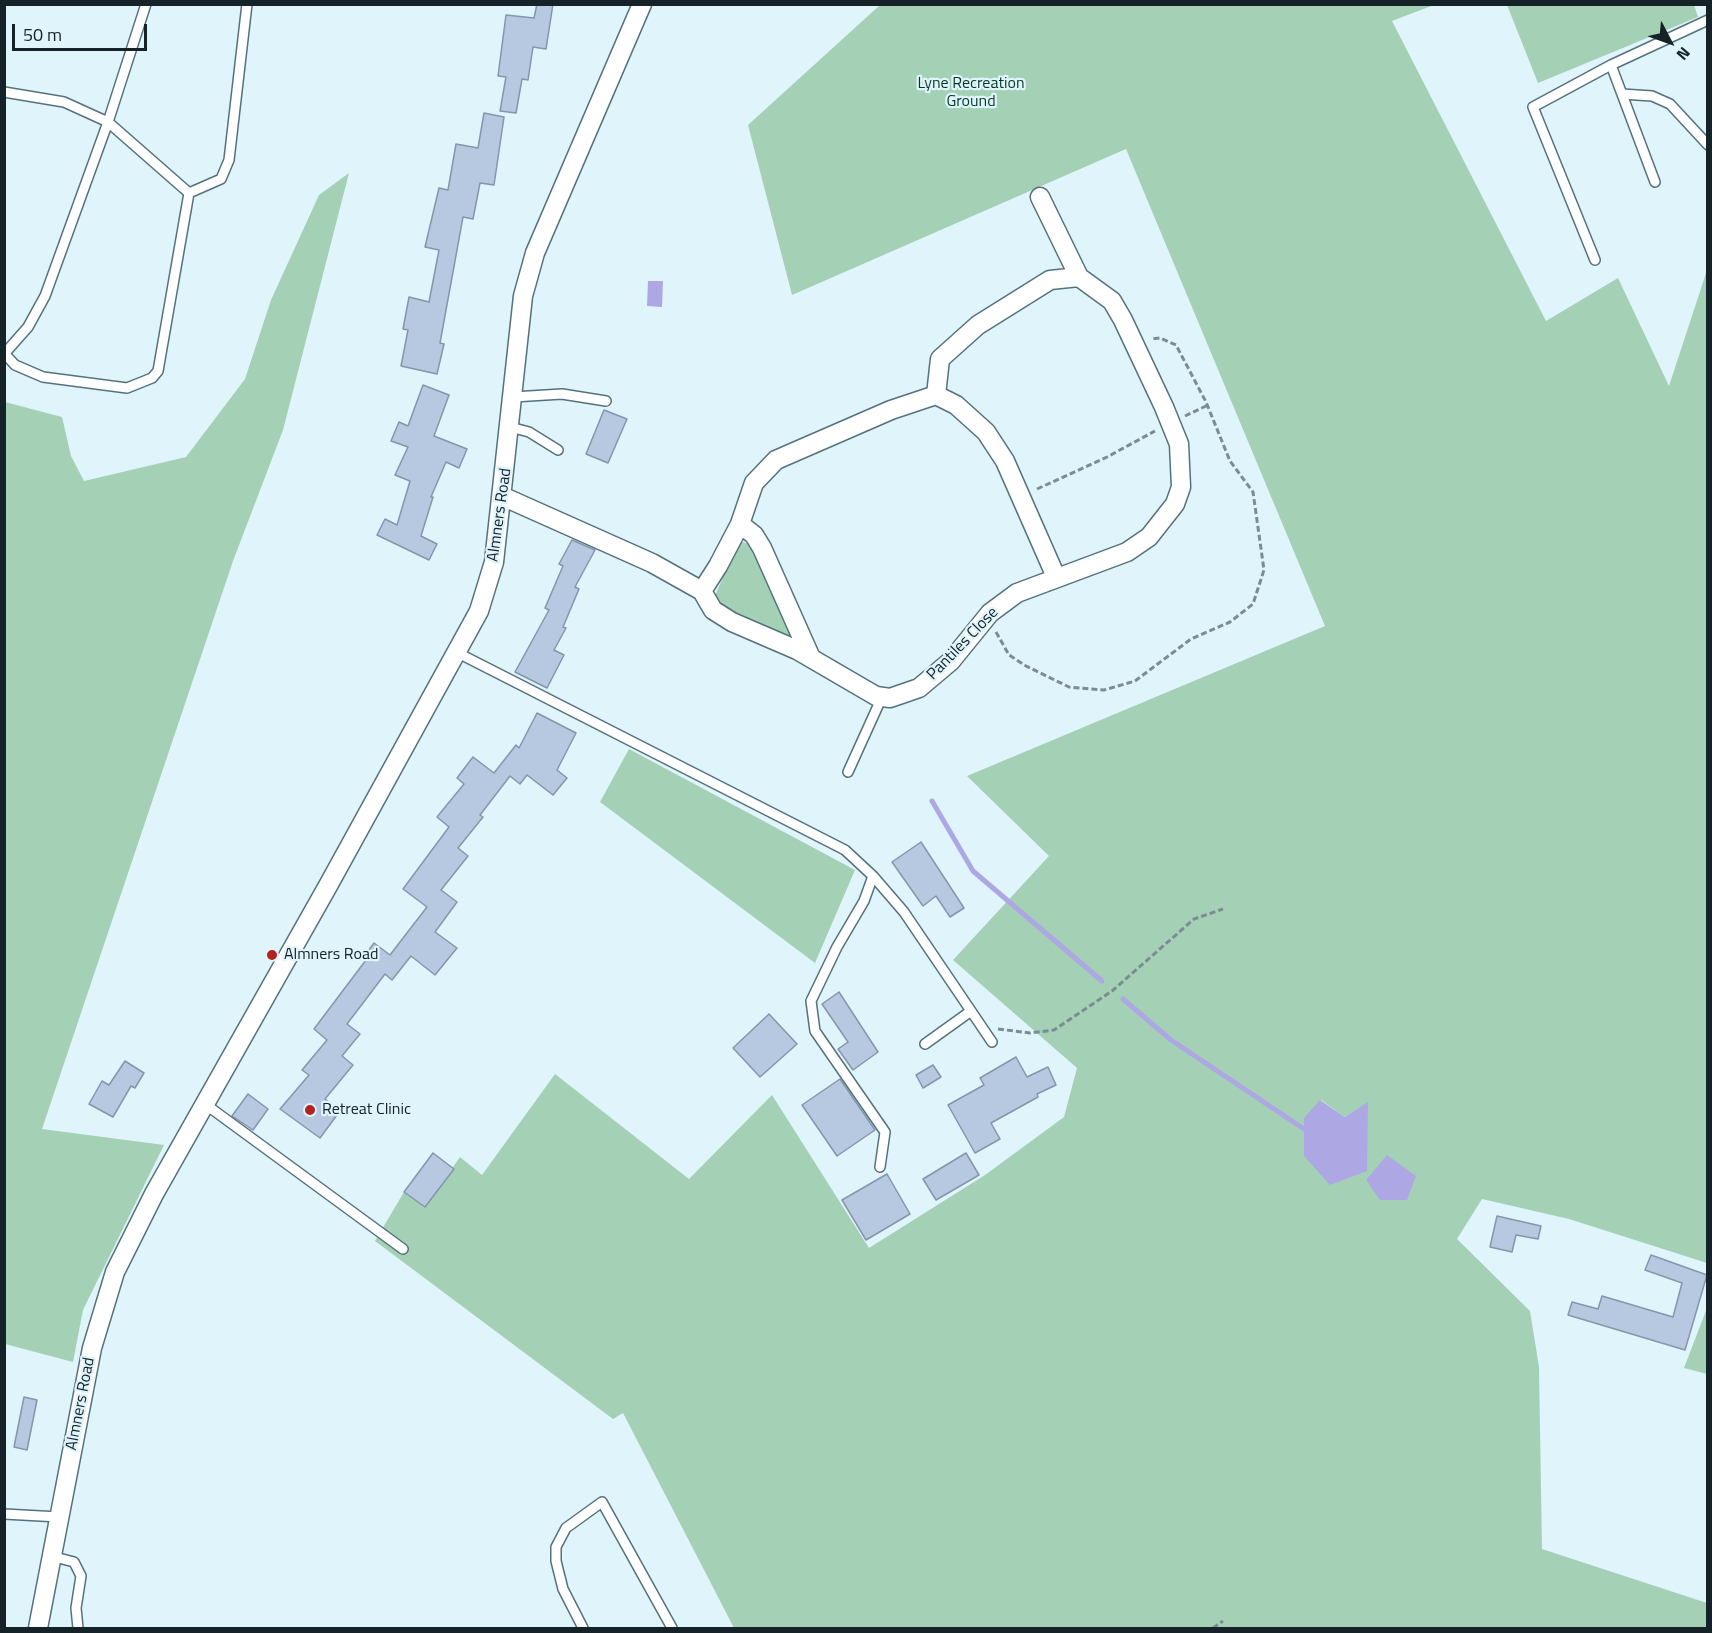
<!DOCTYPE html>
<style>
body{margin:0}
#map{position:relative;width:1712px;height:1633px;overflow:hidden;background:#e0f4fc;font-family:"Titillium Web",sans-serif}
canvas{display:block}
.frame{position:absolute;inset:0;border:6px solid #152227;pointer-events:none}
.north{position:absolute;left:1640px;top:12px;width:60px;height:60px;-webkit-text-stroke:4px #e0f4fc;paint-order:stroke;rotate:131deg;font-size:16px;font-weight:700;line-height:24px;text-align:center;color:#152227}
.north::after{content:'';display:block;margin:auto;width:21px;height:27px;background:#152227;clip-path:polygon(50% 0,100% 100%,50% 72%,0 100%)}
.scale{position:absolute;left:12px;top:24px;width:135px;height:27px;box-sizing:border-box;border:3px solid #152227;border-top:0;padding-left:8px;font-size:18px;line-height:21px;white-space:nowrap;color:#152227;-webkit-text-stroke:4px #e0f4fc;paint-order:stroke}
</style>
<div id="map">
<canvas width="1712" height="1633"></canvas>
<div class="frame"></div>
<div class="north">N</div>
<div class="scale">50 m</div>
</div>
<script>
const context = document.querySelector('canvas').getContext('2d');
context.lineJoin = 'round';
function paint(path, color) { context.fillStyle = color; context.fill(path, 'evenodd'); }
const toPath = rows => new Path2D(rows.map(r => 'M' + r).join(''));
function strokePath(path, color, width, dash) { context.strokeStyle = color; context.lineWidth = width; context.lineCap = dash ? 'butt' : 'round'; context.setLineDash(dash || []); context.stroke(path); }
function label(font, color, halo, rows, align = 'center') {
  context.font = font + ' "Titillium Web",sans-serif'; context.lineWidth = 4.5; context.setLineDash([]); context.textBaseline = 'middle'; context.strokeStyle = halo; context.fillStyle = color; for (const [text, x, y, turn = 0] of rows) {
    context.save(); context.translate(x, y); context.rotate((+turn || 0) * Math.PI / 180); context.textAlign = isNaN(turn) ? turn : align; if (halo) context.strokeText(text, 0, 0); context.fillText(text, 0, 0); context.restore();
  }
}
const green = toPath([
 [880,5,1434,5,1392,21,1546,321,1618,278,1669,386,1707,270,1707,1263,1569,1219,1482,1199,1457,1239,1530,1311,1539,1367,1542,1549,1707,1603,1707,1628,734,1628,623,1413,613,1419,375,1241,404,1192,425,1207,460,1157,482,1175,555,1074,689,1179,772,1095,869,1248,985,1175,1064,1117,1077,1068,953,960,1049,856,967,776,1325,626,1126,149,792,295,748,125],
 [1321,1100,1345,1117,1368,1103,1304,1156],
 [1507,5,1694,5,1698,17,1538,83],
 [349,173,283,430,233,561,42,1129,164,1145,83,1310,73,1362,5,1344,5,402,62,417,71,456,84,481,186,457,245,379,271,300,319,195],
 [743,542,753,546,798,641,725,611,714,598,735,549],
 [629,749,855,870,815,963,600,802],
 [1707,1308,1707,1374,1684,1368]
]);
const water = toPath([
 [648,281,663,281,662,307,647,306],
 [1320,1100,1345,1117,1368,1102,1367,1171,1330,1185,1304,1156,1304,1118],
 [1387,1155,1416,1176,1407,1200,1380,1200,1366,1180]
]);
const stream = toPath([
 [932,801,973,871,1102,981],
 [1123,999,1171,1040,1304,1129]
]);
const building = toPath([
 [537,4,553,4,546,49,533,47,528,80,522,79,516,113,500,111,506,77,498,76,506,15,534,18,537,4],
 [484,113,504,117,494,185,480,183,473,219,463,217,440,343,444,344,437,374,401,366,408,330,403,329,409,297,429,302,439,250,425,247,439,188,448,190,456,144,478,148,484,113],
 [423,385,449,395,434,436,467,449,459,468,446,462,431,497,433,497,421,536,437,544,429,560,377,535,385,519,397,525,410,481,395,475,408,447,391,441,399,422,408,426,423,385],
 [604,410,627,419,608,463,586,454,604,410],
 [572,540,595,550,575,587,579,589,563,627,566,628,554,650,564,655,547,688,515,672,549,610,545,608,563,566,559,564,572,540],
 [537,713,576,733,557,770,567,778,553,795,527,775,520,784,510,776,480,815,483,817,458,848,468,856,441,890,457,902,435,932,457,948,435,975,411,956,392,980,385,974,347,1024,360,1034,342,1056,353,1065,325,1099,340,1111,320,1138,280,1109,309,1075,302,1070,327,1040,314,1029,366,960,363,958,374,943,390,955,427,907,403,889,449,827,437,817,464,784,457,778,473,757,494,773,516,745,519,748,537,713],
 [921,842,964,908,950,917,936,896,923,906,892,862,921,842],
 [839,992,878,1052,853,1070,838,1049,848,1042,822,1004,839,992],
 [769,1014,797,1044,760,1077,733,1048,769,1014],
 [1016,1057,1027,1077,1048,1067,1056,1085,1037,1094,1038,1097,991,1123,1000,1139,975,1153,948,1105,984,1085,980,1078,1016,1057],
 [125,1061,144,1073,135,1088,131,1086,113,1117,89,1104,102,1081,109,1085,125,1061],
 [933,1065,941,1077,923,1088,916,1075,933,1065],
 [840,1079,875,1130,837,1156,802,1105,840,1079],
 [248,1094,268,1109,253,1130,232,1116,248,1094],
 [433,1153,454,1169,425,1207,404,1192,433,1153],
 [966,1153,979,1175,936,1200,923,1179,966,1153],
 [887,1174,910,1214,866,1240,842,1200,887,1174],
 [1497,1216,1541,1226,1538,1239,1516,1235,1512,1252,1490,1247,1497,1216],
 [1651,1255,1707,1275,1685,1350,1568,1315,1572,1302,1598,1309,1602,1296,1673,1317,1682,1283,1645,1270,1651,1255],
 [24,1397,37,1400,27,1450,14,1447,24,1397]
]);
const path = toPath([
 [1185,416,1206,406],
 [1037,489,1107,457,1155,431],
 [996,632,1009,655,1026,666,1069,687,1104,690,1135,681,1191,639,1230,622,1253,604,1264,570,1253,492,1230,461,1206,402,1176,345,1160,338,1151,339],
 [998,1029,1030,1033,1054,1030,1112,991,1194,919,1223,909],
 [1213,1628,1223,1621]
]);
const lane = toPath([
 [146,4,108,122,189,193],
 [1611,65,1655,182],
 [4,92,64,102,108,122,45,296,28,327,5,353],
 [1622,94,1652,96,1670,104,1708,145],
 [1595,260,1533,107,1611,65,1708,20],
 [4,353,15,365,43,377,127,388,152,378,158,371,189,193,221,179,229,160,247,4],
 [513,397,562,394,606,401],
 [510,427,529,432,558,450],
 [456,652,845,850,873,876,904,912,992,1042],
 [848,772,882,697],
 [873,876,864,901,837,947,811,1001,815,1031,885,1132,880,1167],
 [925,1044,971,1011],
 [205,1104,403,1249],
 [4,1514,59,1517],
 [51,1556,74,1562,81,1576,76,1608,78,1628],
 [583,1628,563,1589,556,1561,556,1547,566,1528,602,1502,672,1628]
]);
const street = toPath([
 [1040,197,1079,277],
 [504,497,652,563,702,591,713,610,732,622,797,650,876,696,890,698,919,688,951,661,990,613,1017,593,1127,552,1149,537,1175,504,1181,487,1179,444,1164,407,1123,320,1112,301,1079,277,1050,280,978,325,940,359,936,395],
 [740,524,754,535,762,548,811,658],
 [702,591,718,566,740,524,754,483,776,460,891,410,936,395,956,405,986,432,1005,461,1056,577],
 [38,1628,92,1348,115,1272,154,1194,329,884,479,611,494,562,523,296,535,253,642,4]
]);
const markers = [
 [272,955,6,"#b22221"],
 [310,1110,6,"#b22221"]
];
const parkNames = [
 ["Lyne Recreation",971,84],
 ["Ground",971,102]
];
const streetNames = [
 ["Almners Road",500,515,-82],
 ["Pantiles Close",963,644,-46],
 ["Almners Road",81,1404,-79]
];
const poiNames = [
 ["Almners Road",284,955],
 ["Retreat Clinic",322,1110]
];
paint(green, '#a4d1b5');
paint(water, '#ada7e3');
strokePath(stream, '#ada7e3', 5);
paint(building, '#b7c9e1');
strokePath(building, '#8495ac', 1.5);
strokePath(lane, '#54727d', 12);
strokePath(street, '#54727d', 21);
strokePath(path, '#7b8c92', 3, [6, 3]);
strokePath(lane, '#fff', 9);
strokePath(street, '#fff', 18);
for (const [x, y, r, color] of markers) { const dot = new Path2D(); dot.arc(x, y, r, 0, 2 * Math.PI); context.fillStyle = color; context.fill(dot); strokePath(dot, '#e0f4fc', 2); }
label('16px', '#053a22', '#e0f4fc', parkNames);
label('16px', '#152227', '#e0f4fc', streetNames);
label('16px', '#152227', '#e0f4fc', poiNames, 'left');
</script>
